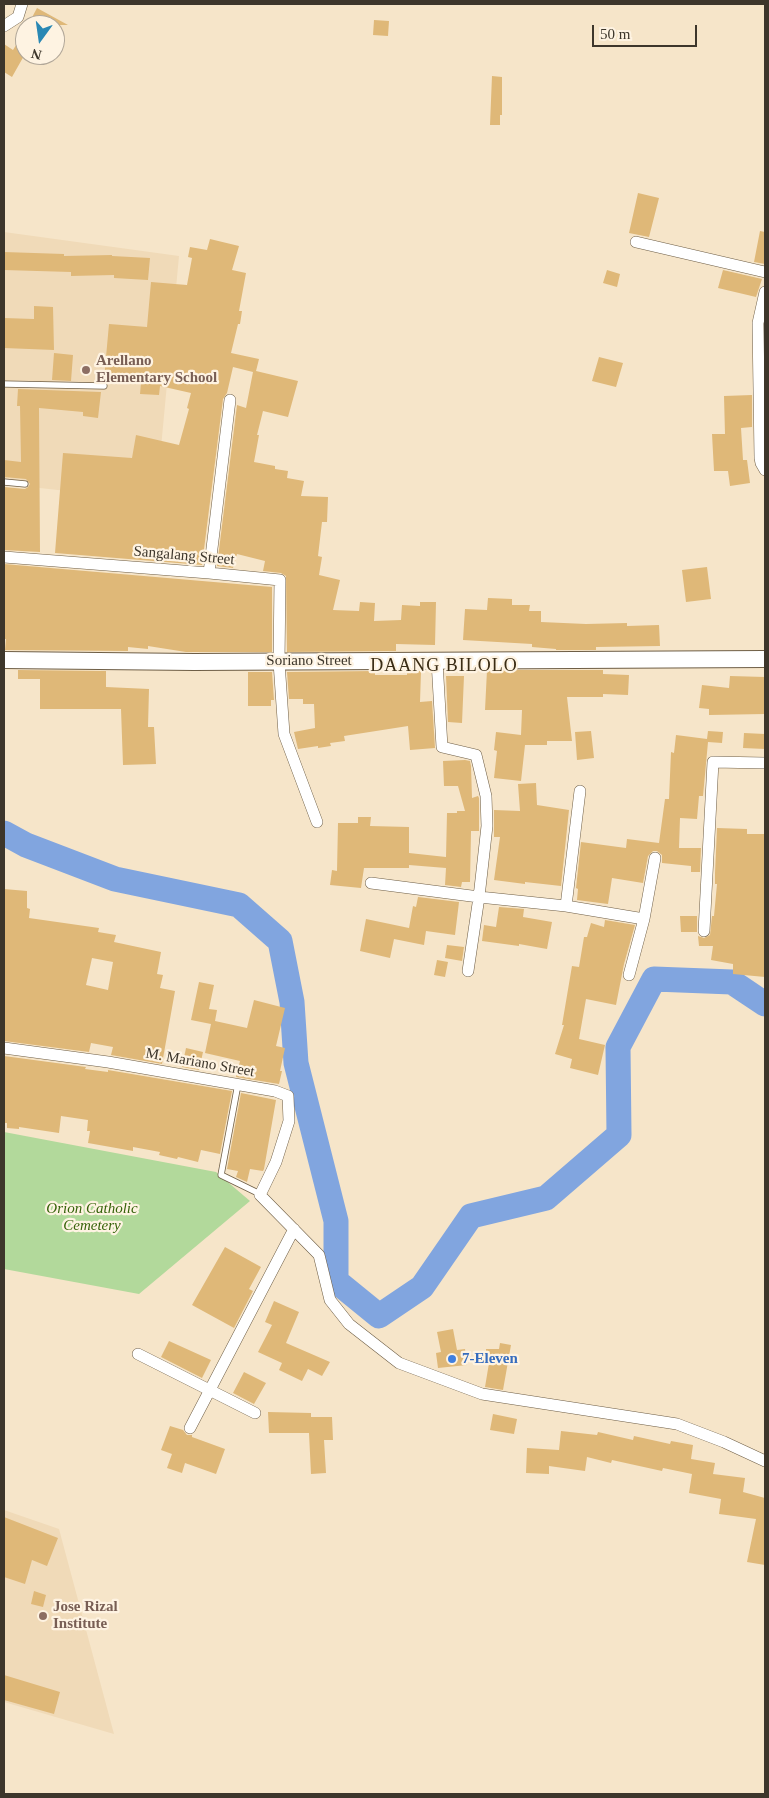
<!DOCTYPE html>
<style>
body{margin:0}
#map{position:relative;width:769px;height:1798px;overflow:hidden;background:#f6e5c9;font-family:Georgia,serif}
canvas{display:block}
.frame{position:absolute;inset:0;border:5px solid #3d362b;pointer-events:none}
.north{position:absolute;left:15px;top:15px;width:50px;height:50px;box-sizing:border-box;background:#fef3e2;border:1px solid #b1a799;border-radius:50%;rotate:194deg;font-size:14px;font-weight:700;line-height:20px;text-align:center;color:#3d362b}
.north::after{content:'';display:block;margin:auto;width:18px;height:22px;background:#2a88b4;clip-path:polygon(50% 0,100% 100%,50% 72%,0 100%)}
.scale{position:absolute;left:592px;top:25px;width:105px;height:22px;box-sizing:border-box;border:2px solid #3d362b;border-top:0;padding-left:6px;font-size:15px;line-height:18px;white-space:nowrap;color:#3d362b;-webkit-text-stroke:4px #fef3e2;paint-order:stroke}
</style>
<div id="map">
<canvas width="769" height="1798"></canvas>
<div class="frame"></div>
<div class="north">N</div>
<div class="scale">50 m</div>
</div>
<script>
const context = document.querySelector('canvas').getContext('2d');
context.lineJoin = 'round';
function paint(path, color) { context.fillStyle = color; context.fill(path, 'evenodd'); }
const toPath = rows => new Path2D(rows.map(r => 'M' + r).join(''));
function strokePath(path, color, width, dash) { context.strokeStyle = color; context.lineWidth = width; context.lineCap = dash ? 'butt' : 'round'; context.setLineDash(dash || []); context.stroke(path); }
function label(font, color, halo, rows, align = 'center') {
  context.font = font + ' Georgia,serif'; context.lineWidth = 4.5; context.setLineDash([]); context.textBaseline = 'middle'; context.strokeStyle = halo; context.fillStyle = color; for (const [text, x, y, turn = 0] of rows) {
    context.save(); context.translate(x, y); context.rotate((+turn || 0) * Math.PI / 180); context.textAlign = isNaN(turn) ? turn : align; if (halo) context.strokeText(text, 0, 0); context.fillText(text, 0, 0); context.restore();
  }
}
const built = toPath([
 [4,232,179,256,156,501,4,484],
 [4,1510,59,1529,114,1734,4,1702]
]);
const green = toPath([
 [4,1132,216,1172,250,1201,139,1294,4,1269]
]);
const river = toPath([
 [4,833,26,845,115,879,239,905,280,941,292,1002,296,1063,336,1221,336,1281,379,1316,422,1287,471,1216,546,1198,619,1135,618,1047,654,979,732,982,765,1004]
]);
const building = toPath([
 [37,8,68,25,28,25],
 [374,20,389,21,388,36,373,35],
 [25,31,25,54,12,77,4,72,4,44,13,50],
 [492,76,502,77,502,115,500,115,500,125,490,125],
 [638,193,659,198,649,237,629,233],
 [760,231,765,232,765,264,754,262],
 [210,239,239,246,232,270,246,273,239,311,242,311,240,324,238,324,231,353,259,359,256,371,298,381,288,417,263,411,257,435,259,435,254,462,275,466,275,469,288,471,287,478,304,481,301,496,328,497,327,522,322,522,318,556,322,557,319,575,340,580,333,610,359,611,360,602,375,603,374,621,401,620,402,605,420,606,420,602,436,602,435,645,396,644,396,651,287,652,286,576,281,573,263,571,265,561,237,554,233,568,217,566,237,405,246,408,253,372,233,367,227,393,223,399,202,565,55,553,63,453,132,458,136,435,179,445,189,409,187,408,191,393,160,386,159,395,140,394,141,383,104,379,109,324,147,327,151,282,187,285,192,258,188,257,190,247,207,250],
 [4,252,64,254,64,256,112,255,112,256,150,258,148,280,114,278,114,275,71,276,71,272,4,270],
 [607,270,620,274,617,287,603,283],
 [723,270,762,279,756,297,718,288],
 [34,306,53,307,54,350,4,348,4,318,34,319],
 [54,353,73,355,71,381,52,380],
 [599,357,623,363,616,387,592,381],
 [18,389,101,392,98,418,83,416,83,412,39,408,40,552,4,550,4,487,25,489,28,487,30,484,26,479,4,477,4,460,21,462,20,406,17,406],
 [752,395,752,427,741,428,743,460,747,460,750,483,730,486,728,471,714,471,712,434,725,434,724,396],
 [4,564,272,587,272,652,186,652,148,646,148,649,128,647,128,651,5,650,6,639,4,639],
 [707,567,711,599,686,602,682,570],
 [488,598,512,599,512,605,530,605,529,611,541,611,541,622,586,624,627,623,627,626,659,625,660,646,596,647,596,650,556,650,556,649,532,647,532,644,463,640,465,609,487,610],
 [18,670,106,671,106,687,149,689,148,727,154,727,156,764,123,765,121,709,40,709,40,679,18,679],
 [487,670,603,670,603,674,629,675,628,695,603,694,603,697,567,697,572,741,547,741,547,745,525,745,521,781,494,778,497,751,494,750,496,732,521,735,522,710,485,710],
 [375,671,375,675,407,675,407,671,421,671,420,702,432,701,435,748,410,750,408,726,344,736,345,741,330,743,331,746,318,748,318,746,298,749,294,732,315,728,314,704,303,704,303,699,289,699,287,672],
 [248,672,272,672,274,700,271,700,271,706,248,706],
 [446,676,464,676,462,723,448,722],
 [730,676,765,677,765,714,709,715,709,709,699,708,702,685,729,688],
 [591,731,594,758,577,760,575,732],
 [708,731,723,732,722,743,708,742,703,796,699,796,697,819,680,818,679,848,701,848,700,872,691,872,691,866,662,863,662,855,657,851,653,851,648,856,643,883,612,878,608,904,577,900,578,889,576,888,581,842,626,848,627,839,659,843,665,799,669,799,671,752,674,753,676,735,707,739],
 [744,733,765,734,765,749,743,748],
 [465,760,470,761,471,766,472,798,478,796,479,798,479,831,471,831,470,882,462,882,461,887,445,885,446,868,409,865,409,868,364,868,361,888,330,885,332,870,337,871,338,823,358,823,358,817,371,817,370,826,409,827,409,853,446,857,447,813,457,813,457,811,465,811,458,786,444,786,443,761],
 [536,783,537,805,569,810,561,886,525,882,525,884,494,880,500,837,494,837,494,810,520,811,518,784],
 [717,828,747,829,747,834,765,834,765,977,733,974,733,964,711,960,713,946,699,946,698,936,704,938,710,935,712,916,714,916,717,884,715,884,715,873],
 [4,889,27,891,27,908,30,909,29,918,99,928,98,932,116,935,114,942,161,952,157,974,163,975,160,988,175,991,162,1064,111,1055,113,1047,91,1043,89,1052,4,1041],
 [92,958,113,962,108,990,86,985],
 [418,897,459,902,455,935,426,931,424,945,394,939,390,958,360,951,366,919,409,928,413,906,416,907],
 [499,907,524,909,523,917,552,922,547,949,519,944,519,946,482,941,484,925,496,927],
 [680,916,697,916,697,932,681,932],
 [605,920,635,925,624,964,616,1005,586,999,579,1039,605,1045,598,1075,570,1068,572,1059,555,1054,564,1025,562,1025,572,966,579,967,584,937,587,937,591,923,604,927],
 [447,945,464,947,462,961,445,958],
 [437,960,448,962,445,977,434,975],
 [199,982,214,985,209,1009,217,1010,215,1021,247,1028,254,1000,285,1008,276,1046,285,1048,280,1071,282,1071,279,1084,236,1077,240,1061,205,1053,211,1024,191,1020],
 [186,1048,203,1052,199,1070,182,1067],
 [4,1056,86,1067,85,1069,108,1072,108,1070,232,1091,220,1154,201,1150,198,1162,178,1157,177,1159,159,1155,160,1152,133,1147,133,1151,88,1143,90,1131,87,1131,88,1120,61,1116,59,1133,19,1127,19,1129,7,1128,7,1123,4,1123],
 [241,1093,276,1100,264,1169,263,1171,250,1169,247,1182,236,1177,238,1171,227,1169],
 [225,1247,261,1267,249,1289,253,1291,234,1328,192,1305],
 [274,1301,299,1312,286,1343,330,1362,322,1376,308,1369,302,1381,279,1370,282,1363,258,1352,272,1325,265,1322],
 [453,1329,457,1350,465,1349,467,1365,438,1368,436,1353,441,1352,437,1332],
 [169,1341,211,1360,202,1378,161,1357],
 [500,1343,511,1345,503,1390,485,1387,489,1363,486,1363,486,1349,499,1349],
 [244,1372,266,1383,254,1404,233,1393],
 [268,1412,311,1413,311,1417,332,1417,333,1440,324,1440,326,1473,311,1474,309,1433,269,1433],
 [493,1414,517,1419,514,1434,490,1430],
 [170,1426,183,1430,187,1435,192,1435,192,1437,225,1449,216,1474,185,1463,182,1473,167,1468,172,1454,161,1450],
 [561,1431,597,1435,598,1432,633,1440,634,1436,670,1444,671,1441,693,1445,691,1459,715,1463,713,1474,745,1478,743,1492,765,1498,765,1565,747,1562,756,1519,719,1514,721,1499,689,1493,692,1474,663,1468,662,1471,612,1460,611,1463,587,1457,585,1471,549,1466,549,1474,526,1473,527,1448,559,1450],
 [4,1517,58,1538,47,1566,32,1560,25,1584,4,1577],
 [34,1591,46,1595,43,1607,31,1604],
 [4,1675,60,1692,54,1714,4,1700]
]);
const service = toPath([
 [4,384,104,386],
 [4,482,25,484],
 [238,1084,221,1175,260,1194]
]);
const minor = toPath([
 [4,26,18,17,22,4],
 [636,242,765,272],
 [765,292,758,323,760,458,761,463,765,470],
 [4,557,209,573,280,580,279,662,284,734,317,822],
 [209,573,230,400],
 [437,661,442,747,476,755,486,796,487,826,479,897,566,906,644,919],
 [371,883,479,897,468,971],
 [566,906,580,791],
 [704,931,713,762,765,763],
 [629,975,644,919,655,858],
 [4,1048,108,1062,275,1091,288,1096,289,1121,276,1162,260,1195,319,1255,330,1300,349,1324,399,1363,482,1394,677,1424,724,1442,765,1461],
 [138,1354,255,1413],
 [190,1428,294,1229]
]);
const secondary = toPath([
 [4,660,194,662,765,659]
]);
const markers = [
 [86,370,5,"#8d6e63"],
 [452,1359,5,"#3f7fe0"],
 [43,1616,5,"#8d6e63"]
];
const educationNames = [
 ["Arellano",96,361],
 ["Elementary School",96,378],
 ["Jose Rizal",53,1607],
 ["Institute",53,1624]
];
const streetNames = [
 ["Sangalang Street",184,556,5],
 ["Soriano Street",309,661],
 ["M. Mariano Street",200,1063,10]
];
const parkNames = [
 ["Orion Catholic",92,1209],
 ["Cemetery",92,1226]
];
const shopNames = [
 ["7-Eleven",462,1359]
];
const quarterNames = [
 ["DAANG BILOLO",444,666]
];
paint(built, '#f0dab8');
paint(green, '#b2d99b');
strokePath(river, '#81a5df', 25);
paint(building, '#dfb878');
strokePath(service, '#6e5e46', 7);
strokePath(minor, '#6e5e46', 12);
strokePath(secondary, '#6e5e46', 18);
strokePath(service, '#fff', 5.5);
strokePath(minor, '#fff', 11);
strokePath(secondary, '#fff', 16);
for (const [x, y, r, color] of markers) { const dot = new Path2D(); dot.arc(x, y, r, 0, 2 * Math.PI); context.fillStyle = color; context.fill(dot); strokePath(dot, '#fef3e2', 2); }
label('bold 15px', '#785e54', '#fef3e2', educationNames, 'left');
label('15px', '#3d362b', '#fef3e2', streetNames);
label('italic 15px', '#36630a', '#fef3e2', parkNames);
label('bold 15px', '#366cbe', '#fef3e2', shopNames, 'left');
context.letterSpacing = '1px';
label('18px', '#3a2c15', '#fef3e2', quarterNames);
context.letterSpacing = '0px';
</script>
